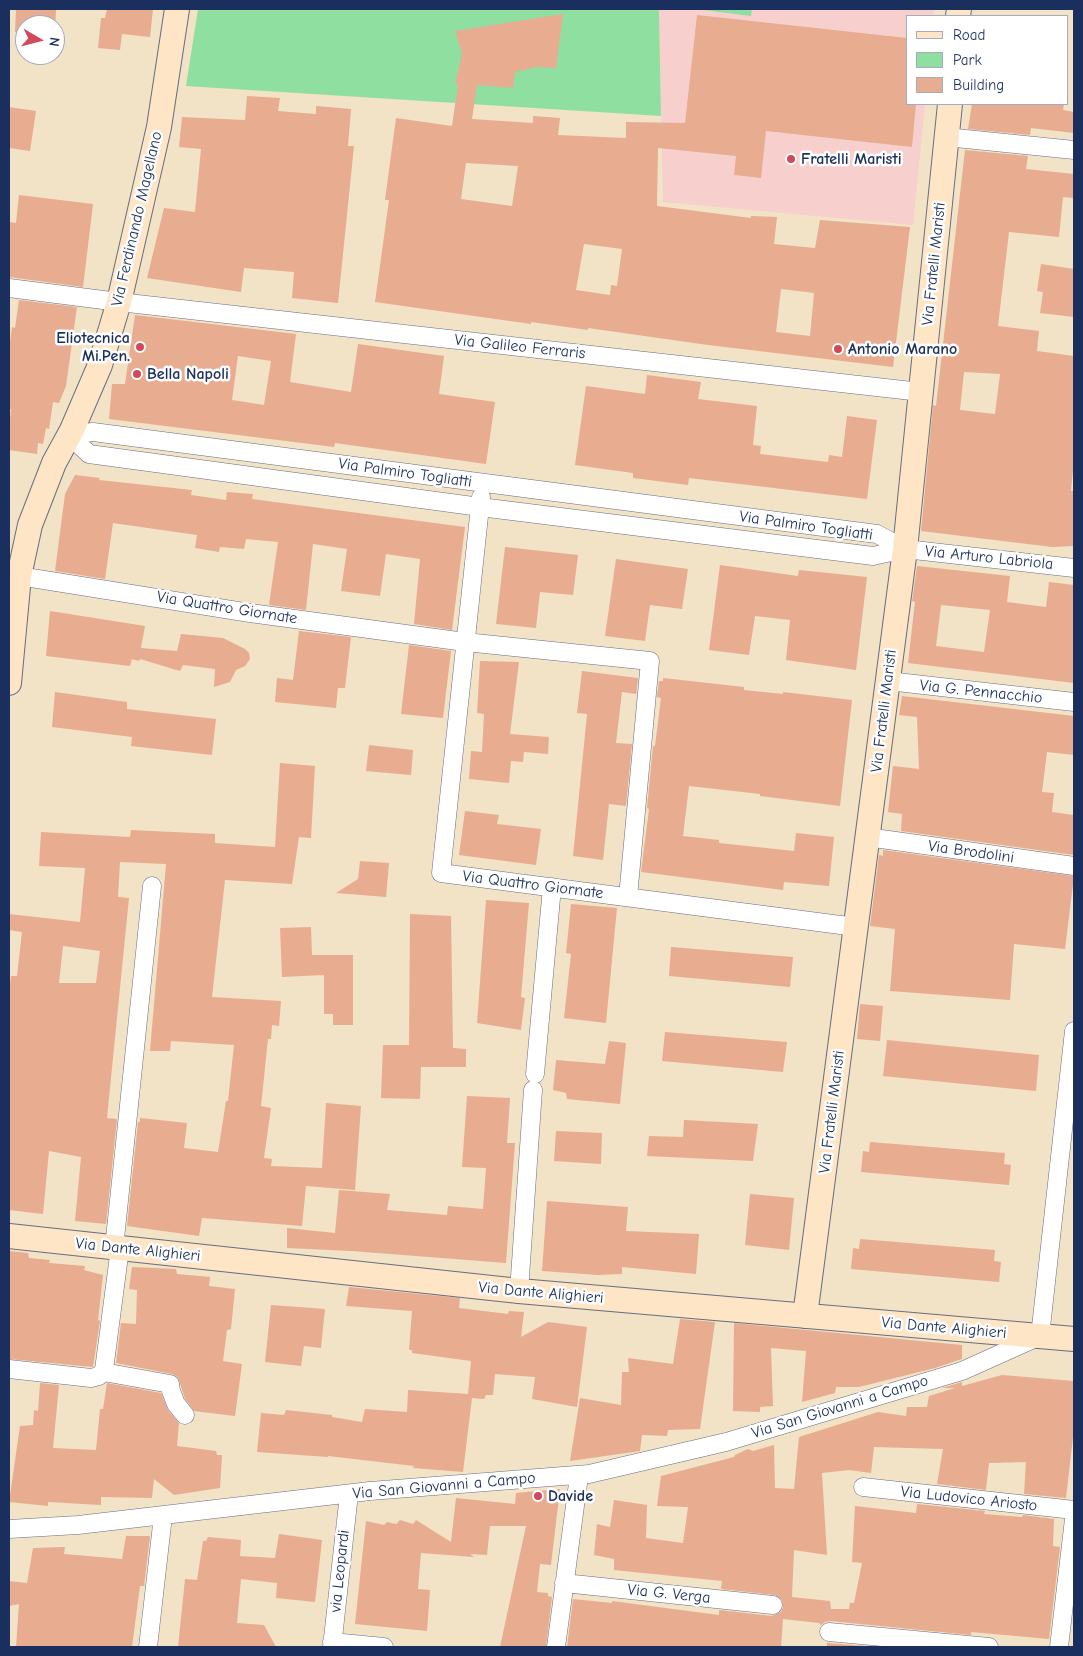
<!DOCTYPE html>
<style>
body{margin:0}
#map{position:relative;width:1083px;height:1656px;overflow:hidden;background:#f2e2c6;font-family:"Comic Neue",sans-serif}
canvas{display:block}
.frame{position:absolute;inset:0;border:10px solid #1b2f5e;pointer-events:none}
.legend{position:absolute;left:906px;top:15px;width:162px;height:90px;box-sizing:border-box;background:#fff;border:1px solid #a4acbf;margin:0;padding:6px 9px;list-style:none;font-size:15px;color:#1b2f5e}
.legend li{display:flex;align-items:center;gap:10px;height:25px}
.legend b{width:25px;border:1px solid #a4acbf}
.north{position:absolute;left:15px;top:15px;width:50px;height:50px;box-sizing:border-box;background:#fff;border:1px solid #a4acbf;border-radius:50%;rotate:98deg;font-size:14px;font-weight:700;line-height:20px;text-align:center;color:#1b2f5e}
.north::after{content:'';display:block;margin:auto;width:18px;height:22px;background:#d1495b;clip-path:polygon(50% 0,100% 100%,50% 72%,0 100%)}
</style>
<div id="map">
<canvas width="1083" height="1656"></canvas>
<div class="frame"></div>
<ul class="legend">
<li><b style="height:6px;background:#fde5c5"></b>Road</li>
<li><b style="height:14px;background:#8fe0a0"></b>Park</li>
<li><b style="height:14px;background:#e8ac91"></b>Building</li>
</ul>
<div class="north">N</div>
</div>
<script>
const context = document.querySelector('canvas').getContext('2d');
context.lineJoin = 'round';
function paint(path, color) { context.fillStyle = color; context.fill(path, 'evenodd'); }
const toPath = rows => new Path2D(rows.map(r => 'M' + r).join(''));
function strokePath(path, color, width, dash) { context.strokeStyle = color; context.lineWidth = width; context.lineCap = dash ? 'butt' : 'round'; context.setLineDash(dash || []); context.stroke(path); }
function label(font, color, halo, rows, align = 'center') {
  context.font = font + ' "Comic Neue",sans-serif'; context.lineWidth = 5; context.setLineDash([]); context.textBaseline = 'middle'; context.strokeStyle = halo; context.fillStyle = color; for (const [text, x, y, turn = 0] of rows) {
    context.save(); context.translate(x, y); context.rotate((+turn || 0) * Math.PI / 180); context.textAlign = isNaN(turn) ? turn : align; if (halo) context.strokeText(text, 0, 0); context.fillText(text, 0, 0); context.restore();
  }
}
const built = toPath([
 [659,9,934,9,933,16,907,16,907,104,925,104,913,225,663,202]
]);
const green = toPath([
 [198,9,659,9,661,116,186,86],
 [695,9,752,9,751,16]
]);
const building = toPath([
 [16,9,56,9,55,32,55,25,25,25,25,33,15,32],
 [107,9,153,9,150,37,122,34,120,50,98,48,101,18,105,18],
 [563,14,556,68,537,67,515,72,513,88,477,85,472,119,533,123,533,116,560,118,558,135,626,138,626,122,685,123,697,15,907,38,907,104,916,104,912,147,766,131,761,178,734,175,736,156,658,148,657,206,751,218,751,216,777,217,774,244,815,248,820,220,910,227,893,367,708,345,588,328,588,330,531,322,531,324,375,302,389,200,385,200,396,118,452,126,458,84,455,84,462,53,455,31],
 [466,163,518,166,512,206,461,199],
 [584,244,622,249,617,286,611,285,610,295,576,290],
 [781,289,814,293,810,336,776,332],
 [247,96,280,98,278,111,316,114,316,106,351,109,348,146,354,146,338,303,292,298,294,272,244,268,241,292,147,278,164,208,195,212,201,149,179,147,182,117,245,120],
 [972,104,1064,104,1063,110,1074,112,1074,133,1031,128,1030,135,968,129],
 [9,107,36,111,30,151,9,148],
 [965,150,1028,156,1026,169,1074,174,1074,198,1063,197,1059,237,1009,232,998,326,1039,331,1037,351,1074,356,1074,459,1071,491,1074,491,1074,546,1052,547,921,531,933,405,936,406],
 [964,372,1000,374,995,414,960,410],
 [19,195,93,204,83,287,9,277,9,222,16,223],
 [1041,264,1074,269,1074,317,1040,313,1043,292,1037,291],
 [19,300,77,307,66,386,59,403,53,402,49,429,46,428,43,444,38,443,37,454,9,450,9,429,11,409,9,409,9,349,12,327,15,328],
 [135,315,296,334,290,382,351,392,358,344,444,356,439,394,495,402,486,464,335,443,334,447,109,419,112,384,125,384],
 [238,356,271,361,264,405,232,400],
 [647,375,701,382,698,399,757,406,753,445,761,446,760,454,828,462,829,455,842,457,847,416,877,420,867,499,689,478,688,485,633,478,633,473,575,465,586,386,645,394],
 [75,475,100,478,99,480,192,490,191,495,226,500,227,492,253,494,252,499,465,527,452,630,414,624,420,559,386,554,380,596,341,591,347,549,313,544,306,610,269,605,278,542,246,539,244,549,220,547,219,552,195,548,197,535,113,523,105,579,55,571,65,494],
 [505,547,578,555,573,595,540,592,536,628,496,624],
 [616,559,688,569,682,609,650,605,645,641,605,636],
 [720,565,798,576,799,570,867,577,856,670,786,660,790,620,755,616,749,655,709,650],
 [917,566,1010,576,1007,602,1046,607,1049,582,1074,585,1074,683,908,663,915,602,912,601],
 [941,605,990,610,984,652,936,646],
 [50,611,145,626,141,648,177,651,181,634,223,638,245,649,249,653,250,659,245,666,236,670,230,682,214,687,215,669,183,665,180,671,140,659,139,661,132,659,130,666,46,656],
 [299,631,351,637,345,688,338,688,336,708,275,702,277,678,293,680],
 [409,645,451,651,443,718,401,714],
 [480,661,519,662,510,734,549,737,548,754,524,752,523,762,511,761,509,783,469,779,471,751,482,752,484,714,477,713],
 [582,671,638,678,636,694,622,692,616,743,632,744,626,806,609,804,603,860,573,856,587,714,577,713],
 [663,678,744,687,744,690,783,694,783,692,852,700,840,806,760,796,760,794,689,786,683,836,719,840,719,843,794,851,796,833,834,837,829,886,784,882,783,890,641,872,649,809,647,808,653,746,655,746,661,698,657,697,659,681,663,681],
 [55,692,127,702,127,709,216,719,212,755,131,746,132,737,52,727],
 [902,696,1074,716,1074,755,1047,752,1042,792,1054,793,1052,812,1074,815,1074,855,901,831,902,814,888,812,893,766,919,769,917,717,899,715],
 [369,745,413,750,411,775,366,771],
 [280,763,315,766,311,838,299,837,292,884,225,880,212,997,281,1001,279,1026,272,1025,271,1039,268,1039,261,1106,271,1108,264,1158,272,1159,271,1166,322,1168,326,1103,361,1106,355,1190,306,1186,302,1226,202,1218,199,1236,127,1226,138,1122,140,1122,140,1118,187,1123,184,1148,218,1152,226,1101,228,1101,234,1045,171,1041,170,1051,150,1051,166,864,120,862,118,897,129,898,107,1118,117,1119,106,1224,75,1221,81,1157,49,1151,43,1214,9,1210,9,993,11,976,17,976,22,932,9,930,9,914,80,922,85,868,39,866,41,832,130,837,131,830,215,834,215,843,275,847],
 [63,946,100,951,96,983,59,983],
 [465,811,499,815,497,824,541,829,536,865,459,855],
 [883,850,1074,876,1065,949,1014,944,1010,1000,890,991,895,929,870,926,879,855,883,856],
 [360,861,389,863,386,897,336,893,358,879],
 [486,900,529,903,521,997,525,998,521,1030,477,1023],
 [571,904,617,908,606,1023,564,1018,571,954,566,953],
 [410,914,451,916,453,1048,466,1049,466,1067,421,1067,420,1099,381,1098,383,1045,409,1045],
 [311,927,312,955,353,955,353,1025,333,1025,333,1014,324,1014,324,975,282,977,280,928],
 [671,947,793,957,790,987,669,976],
 [860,1004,883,1006,880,1041,857,1039],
 [665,1032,787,1042,783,1072,662,1061],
 [887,1040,1039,1055,1036,1091,883,1076],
 [609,1041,626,1043,620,1104,567,1099,566,1093,553,1090,556,1060,605,1064],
 [467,1096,510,1098,507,1143,515,1143,506,1263,351,1251,287,1248,287,1228,335,1233,339,1190,390,1194,387,1210,447,1215,448,1206,483,1209,486,1168,462,1167],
 [684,1120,758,1124,753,1161,647,1156,649,1136,683,1137],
 [556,1131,602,1133,601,1164,554,1161],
 [870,1142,1005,1153,1004,1164,1011,1165,1009,1185,861,1172,863,1151,869,1152],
 [750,1194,794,1198,789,1250,745,1245],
 [547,1201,628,1207,626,1231,699,1234,696,1274,622,1267,622,1274,598,1275,542,1271],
 [860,1239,995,1250,994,1261,1001,1262,999,1282,851,1269,853,1248,859,1249],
 [9,1251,28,1253,29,1258,50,1260,49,1263,85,1266,84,1270,103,1275,98,1320,100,1321,93,1367,9,1359],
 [132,1267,176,1269,177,1274,210,1277,209,1286,235,1289,231,1329,227,1330,223,1361,242,1364,235,1416,194,1411,185,1399,178,1377,172,1374,116,1363,121,1323,136,1324,137,1290,129,1289],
 [349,1287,460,1298,459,1308,508,1314,509,1311,524,1312,521,1337,548,1322,587,1327,577,1407,532,1399,535,1377,495,1374,493,1395,486,1395,484,1399,472,1398,463,1472,413,1468,414,1466,328,1456,328,1457,257,1452,261,1413,284,1415,286,1410,332,1415,332,1417,362,1422,365,1409,407,1412,408,1390,468,1394,471,1361,412,1353,412,1350,409,1350,412,1311,346,1306],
 [271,1305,325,1309,321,1348,304,1346,301,1366,265,1362],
 [680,1319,715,1322,700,1429,668,1430,667,1436,642,1435,640,1451,570,1461,580,1398,621,1405,622,1372,629,1372,628,1358,673,1364],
 [734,1323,962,1345,962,1359,935,1368,859,1387,836,1387,835,1393,802,1402,806,1351,771,1348,773,1406,760,1407,760,1412,733,1411],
 [1002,1375,1074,1381,1074,1428,1066,1498,1024,1494,1026,1462,989,1463,986,1490,937,1484,943,1449,874,1447,871,1473,849,1470,822,1473,827,1555,794,1550,792,1597,830,1601,831,1609,849,1609,850,1603,854,1603,862,1563,852,1562,855,1506,916,1513,917,1504,985,1511,984,1514,1022,1517,1023,1515,1054,1519,1053,1546,1060,1547,1049,1639,971,1632,971,1635,830,1621,825,1622,821,1625,819,1623,783,1619,781,1647,567,1647,573,1599,612,1603,612,1601,719,1615,719,1610,772,1616,781,1612,783,1607,782,1600,775,1595,721,1589,722,1581,614,1570,614,1559,594,1555,597,1524,610,1527,614,1500,647,1505,646,1538,683,1543,688,1507,657,1506,661,1476,734,1457,735,1455,748,1449,753,1451,774,1445,775,1488,794,1489,799,1437,878,1412,906,1416,907,1407,927,1407,929,1396,955,1388,942,1388,962,1382,962,1386],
 [40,1383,59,1385,53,1448,96,1450,100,1409,103,1409,107,1383,161,1393,168,1410,179,1423,177,1446,216,1451,217,1455,222,1455,220,1488,174,1495,154,1479,152,1498,101,1497,101,1505,48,1502,48,1506,9,1502,20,1426,33,1425,34,1410,38,1411],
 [560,1489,551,1565,540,1564,537,1592,548,1593,548,1596,552,1597,546,1647,500,1647,526,1526,490,1526,487,1555,470,1554,474,1557,421,1553,418,1589,430,1590,427,1631,355,1624,366,1521,384,1525,387,1522,396,1524,400,1520,413,1524,416,1520,451,1542,456,1498,515,1504,516,1493],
 [279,1534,322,1540,315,1602,276,1598,277,1583,241,1579,237,1623,264,1625,276,1647,178,1647,185,1579,197,1580,203,1541,206,1541,208,1537,241,1540,240,1556,275,1558],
 [126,1536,150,1536,144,1586,140,1586,132,1647,16,1647,19,1604,9,1606,9,1581,27,1583,33,1548,65,1547,64,1554,122,1559],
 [827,1642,828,1643,878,1647,827,1647]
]);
const street = toPath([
 [946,137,1074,150],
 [9,288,119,302,921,392],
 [69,435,89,454,480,507,873,556,905,549,1074,568],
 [69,435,93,432,877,534,905,549],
 [481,497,441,873,856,927],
 [19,576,250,613,465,642,650,661,628,897],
 [888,681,1074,702],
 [867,837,1074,866],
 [535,1074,552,887],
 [114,1248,152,886],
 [519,1291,533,1090],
 [9,1369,91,1378,99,1376,104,1370,120,1248],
 [104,1370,109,1373,170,1384,171,1391,176,1404,185,1415],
 [863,1487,1074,1510],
 [9,1529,78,1525,370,1491,589,1474,726,1442,962,1371,1040,1336,1074,1031],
 [564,1583,773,1605],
 [829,1632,989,1647],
 [332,1642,384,1647],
 [148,1647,163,1516],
 [332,1647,349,1494],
 [556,1647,579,1476],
 [1059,1647,1074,1519]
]);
const secondary = toPath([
 [958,16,959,9],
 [9,683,19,576,30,525,54,463,72,430,100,365,119,302,159,127,177,9],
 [9,1236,519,1291,1074,1339],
 [805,1316,905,549,950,104]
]);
const markers = [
 [791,159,5,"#d1495b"],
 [140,347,5,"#d1495b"],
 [838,349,5,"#d1495b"],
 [137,374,5,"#d1495b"],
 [538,1496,5,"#d1495b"]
];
const poiNames = [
 ["Fratelli Maristi",801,159],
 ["Eliotecnica",130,338,"right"],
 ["Mi.Pen.",130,356,"right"],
 ["Antonio Marano",848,349],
 ["Bella Napoli",147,374],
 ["Davide",548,1496]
];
const streetNames = [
 ["Via Ferdinando Magellano",137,219,-77],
 ["Via Fratelli Maristi",934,264,-84],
 ["Via Galileo Ferraris",520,347,6],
 ["Via Palmiro Togliatti",405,473,8],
 ["Via Palmiro Togliatti",806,526,8],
 ["Via Arturo Labriola",989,558,6],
 ["Via Quattro Giornate",227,608,9],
 ["Via G. Pennacchio",981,692,6],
 ["Via Fratelli Maristi",884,711,-83],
 ["Via Brodolini",971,852,8],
 ["Via Quattro Giornate",533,885,7],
 ["Via Fratelli Maristi",832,1112,-83],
 ["Via Dante Alighieri",138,1250,6],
 ["Via Dante Alighieri",541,1293,5],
 ["Via Dante Alighieri",944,1328,5],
 ["Via San Giovanni a Campo",840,1407,-17],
 ["Via San Giovanni a Campo",444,1486,-5],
 ["Via Ludovico Ariosto",969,1499,6],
 ["via Leopardi",340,1571,-84],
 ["Via G. Verga",669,1594,6]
];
paint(built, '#f7d0ce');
paint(green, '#8fe0a0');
paint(building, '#e8ac91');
strokePath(street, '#666e82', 19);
strokePath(secondary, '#666e82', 26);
strokePath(street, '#fff', 18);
strokePath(secondary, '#fde5c5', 24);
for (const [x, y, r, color] of markers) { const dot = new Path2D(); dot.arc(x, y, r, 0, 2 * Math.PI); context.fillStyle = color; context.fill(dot); strokePath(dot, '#fff', 2); }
label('bold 16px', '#1b2f5e', '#fff', poiNames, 'left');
label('16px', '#1b2f5e', '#fff', streetNames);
</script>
